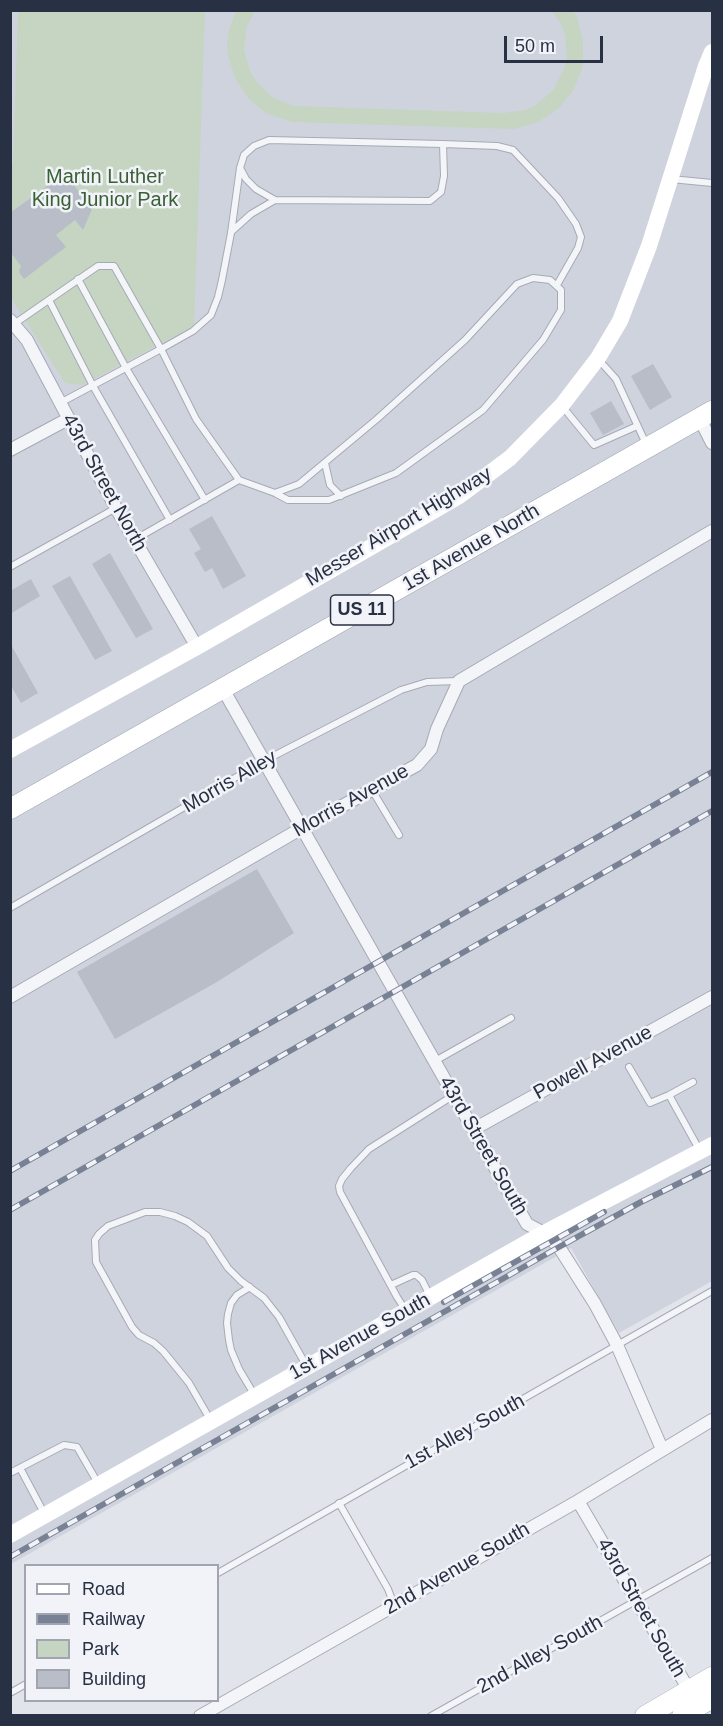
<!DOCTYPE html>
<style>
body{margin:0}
#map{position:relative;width:723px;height:1726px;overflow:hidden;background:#e1e4eb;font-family:Helvetica,sans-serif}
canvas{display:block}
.frame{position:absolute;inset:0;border:12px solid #283043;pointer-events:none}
.legend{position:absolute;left:24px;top:1564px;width:195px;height:138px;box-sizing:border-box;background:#f1f3f8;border:2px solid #a1a5b0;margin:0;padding:8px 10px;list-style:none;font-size:18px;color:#283043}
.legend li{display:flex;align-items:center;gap:12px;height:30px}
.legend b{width:30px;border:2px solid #a1a5b0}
.scale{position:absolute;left:504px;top:36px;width:99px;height:27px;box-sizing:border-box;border:3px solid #283043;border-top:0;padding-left:8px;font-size:18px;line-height:21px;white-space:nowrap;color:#283043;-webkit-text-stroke:4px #f1f3f8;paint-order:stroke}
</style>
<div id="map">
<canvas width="723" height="1726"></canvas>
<div class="frame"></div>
<ul class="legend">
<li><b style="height:8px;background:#fff"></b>Road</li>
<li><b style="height:8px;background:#798295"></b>Railway</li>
<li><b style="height:16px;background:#c5d5c2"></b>Park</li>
<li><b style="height:16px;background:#b8bdc8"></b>Building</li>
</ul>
<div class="scale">50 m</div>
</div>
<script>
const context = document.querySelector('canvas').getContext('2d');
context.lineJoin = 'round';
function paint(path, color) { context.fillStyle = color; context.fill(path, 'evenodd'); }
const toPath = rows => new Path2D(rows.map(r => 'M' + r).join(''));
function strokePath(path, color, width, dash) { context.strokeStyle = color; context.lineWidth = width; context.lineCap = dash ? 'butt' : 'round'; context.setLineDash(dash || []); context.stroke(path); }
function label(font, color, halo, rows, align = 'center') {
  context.font = font + ' Helvetica,sans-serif'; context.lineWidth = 5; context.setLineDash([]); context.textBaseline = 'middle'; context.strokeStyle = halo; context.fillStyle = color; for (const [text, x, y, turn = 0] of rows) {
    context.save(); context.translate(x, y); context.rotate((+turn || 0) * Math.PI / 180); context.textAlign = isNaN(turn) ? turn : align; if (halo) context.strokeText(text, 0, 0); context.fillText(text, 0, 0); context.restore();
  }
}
const built = toPath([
 [11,11,712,11,712,1281,619,1333,571,1248,11,1564]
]);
const green = toPath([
 [236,10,255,11,247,26,244,49,250,71,256,81,272,97,293,106,503,113,525,110,536,105,553,90,564,69,567,58,565,35,561,24,552,11,573,11,577,17,583,41,583,66,574,89,559,108,538,122,514,129,292,122,268,114,258,107,249,99,235,78,228,55,227,42,229,30],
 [18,11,205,11,194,326,82,385,65,383,11,298,10,163,13,163]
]);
const building = toPath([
 [65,173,92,209,83,230,75,220,56,235,66,247,24,279,19,272,21,266,10,252,10,213],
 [653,364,672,397,650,410,631,376],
 [611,401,624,424,603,435,590,413],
 [212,516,246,576,223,589,212,568,205,572,194,553,201,549,189,529],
 [110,553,153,629,136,638,92,564],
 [70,576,112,651,95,660,52,586],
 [31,579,40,596,10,614,10,591],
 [10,643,38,693,21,703,10,684],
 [257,869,294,933,217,982,115,1039,77,972]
]);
const lane = toPath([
 [443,144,497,146,513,150,558,198,576,224,581,237,578,248,557,285],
 [671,179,712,183],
 [231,232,251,214,275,200],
 [78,279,126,368,205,500],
 [49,300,93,386,170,520],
 [14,324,98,266,114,266,161,349,60,403],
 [598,359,616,379,647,446],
 [562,406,594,445,637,426],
 [325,463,330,485,341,496],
 [239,480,275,493,288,500,329,500,396,473,483,410,543,340,561,310,561,290,550,280,533,278,517,284,465,340,377,419,299,484,275,493],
 [134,540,239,480,196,419,161,349,193,331,211,315,218,297,222,280,231,233,240,168,244,155,254,146,269,140,443,144,444,176,441,192,430,201,275,200,256,189,246,179,240,168],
 [10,567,116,508],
 [372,790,399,835],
 [10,908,264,761,401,690,427,682,459,681],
 [435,1061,511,1018],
 [629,1067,650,1103,669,1095,700,1151],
 [669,1095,693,1082],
 [391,1285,413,1275,416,1275,422,1280,430,1296],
 [250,1287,237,1295,231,1303,228,1314,227,1323,229,1340,231,1350,239,1369,255,1396],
 [406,1311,397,1297,340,1192,339,1186,342,1179,351,1168,369,1149,454,1095],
 [211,1421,189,1383,163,1351,154,1343,139,1335,132,1327,96,1262,95,1240,99,1234,108,1226,145,1212,160,1212,175,1216,188,1222,207,1236,228,1268,241,1281,264,1298,279,1317,307,1367],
 [20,1468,45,1515],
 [10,1473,64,1445,77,1447,99,1485],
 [339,1503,388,1589,394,1605],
 [218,1573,712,1291],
 [10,1693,26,1684],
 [431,1716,712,1558]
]);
const street = toPath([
 [10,320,27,340,116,508,197,647],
 [700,419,712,443],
 [10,450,68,419],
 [223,689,527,1224,544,1233,559,1247,595,1304,617,1345,662,1449],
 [10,997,302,828,417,765,431,749,437,729,459,681,712,531],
 [474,1129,712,997],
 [578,1501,689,1690,694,1692],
 [200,1716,578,1501,712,1420]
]);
const secondary = toPath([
 [10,750,197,647,392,535,459,496,510,458,562,405,598,358,620,321,649,246,706,66,712,52],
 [10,1535,544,1233,712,1145]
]);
const primary = toPath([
 [10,809,712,411],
 [645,1716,712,1677],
 [682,1716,712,1698]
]);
const rail = toPath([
 [10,1171,712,772],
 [10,1210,712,811],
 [444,1302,604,1212],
 [10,1557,559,1247,641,1202,712,1167]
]);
const shields = [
 [362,610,63]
];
const shieldNames = [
 ["US 11",362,610]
];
const parkNames = [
 ["Martin Luther",105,177],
 ["King Junior Park",105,200]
];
const streetNames = [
 ["43rd Street North",104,483,61],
 ["Messer Airport Highway",399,527,-31],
 ["1st Avenue North",471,548,-30],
 ["Morris Alley",230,782,-30],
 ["Morris Avenue",351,801,-29],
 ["Powell Avenue",593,1063,-29],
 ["43rd Street South",483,1146,60],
 ["1st Avenue South",360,1337,-29],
 ["1st Alley South",465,1432,-29],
 ["2nd Avenue South",457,1569,-30],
 ["43rd Street South",641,1608,60],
 ["2nd Alley South",540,1655,-29]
];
paint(built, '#cfd3dd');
paint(green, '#c5d5c2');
paint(building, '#b8bdc8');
strokePath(lane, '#a6aab5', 8);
strokePath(street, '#a6aab5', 14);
strokePath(primary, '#a0a7b7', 21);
strokePath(lane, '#f4f5f8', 6);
strokePath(street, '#f4f5f8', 12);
strokePath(secondary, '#fff', 16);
strokePath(primary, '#fff', 20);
strokePath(rail, '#798295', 6);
strokePath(rail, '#f1f3f8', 4, [11]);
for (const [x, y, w] of shields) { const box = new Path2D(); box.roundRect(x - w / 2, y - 15, w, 30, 4.5); context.fillStyle = '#f1f3f8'; context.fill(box); strokePath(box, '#283043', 1.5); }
label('bold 18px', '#283043', null, shieldNames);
label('20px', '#3a6035', '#f1f3f8', parkNames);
label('20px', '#283043', '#f1f3f8', streetNames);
</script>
